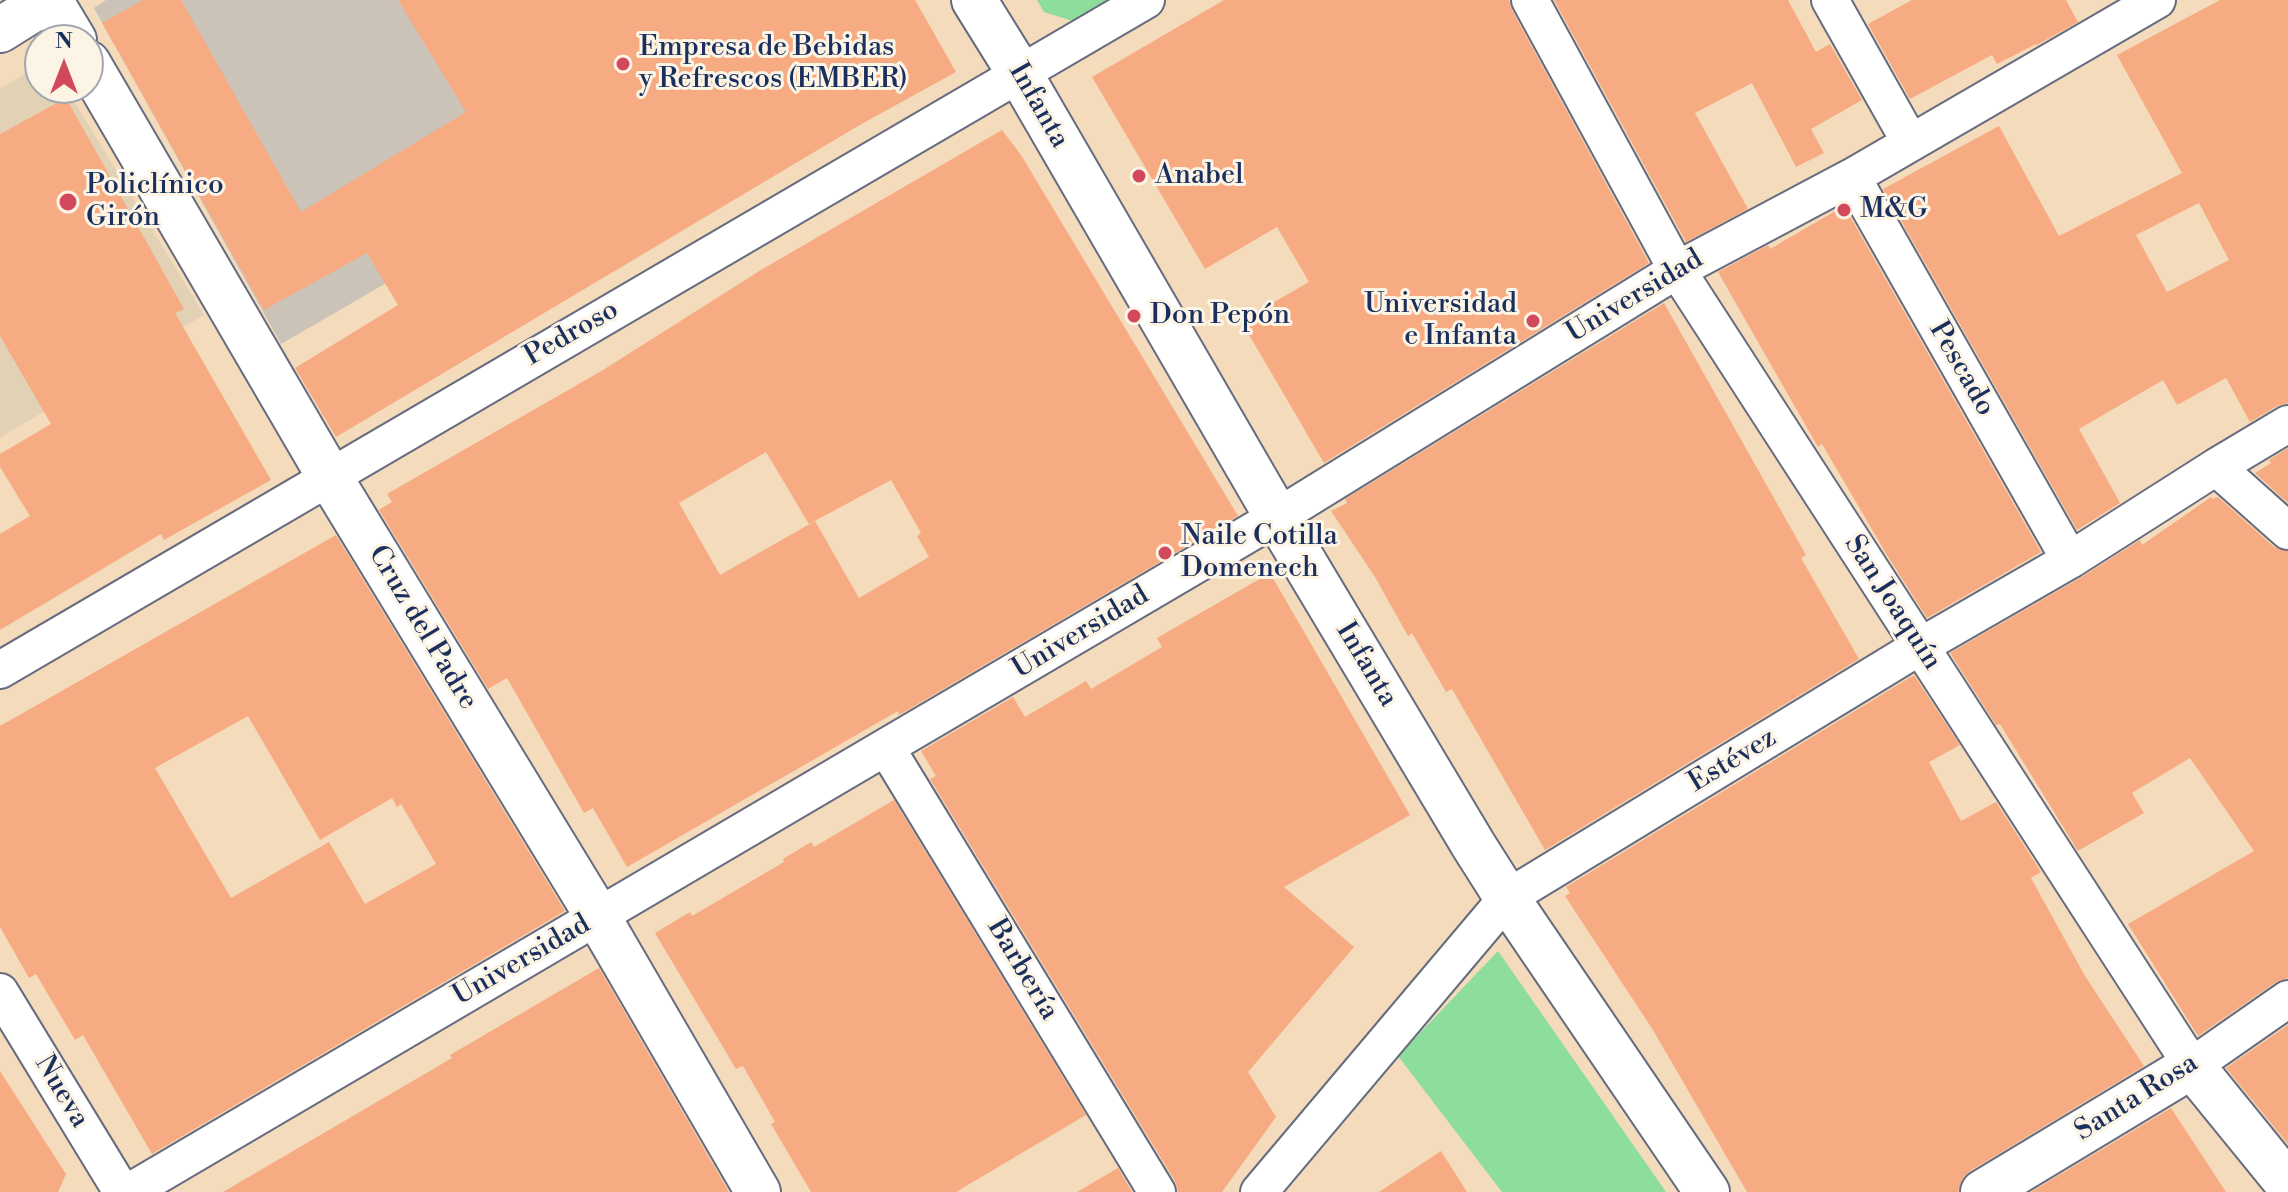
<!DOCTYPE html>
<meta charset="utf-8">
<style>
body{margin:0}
#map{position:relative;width:2288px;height:1192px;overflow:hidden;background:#f3dbbb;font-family:"Libre Bodoni",serif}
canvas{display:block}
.north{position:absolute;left:24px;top:24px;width:80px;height:80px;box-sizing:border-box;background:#fcf5e5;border:2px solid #a2a6af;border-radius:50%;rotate:0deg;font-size:22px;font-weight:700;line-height:32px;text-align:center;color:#1b2f5e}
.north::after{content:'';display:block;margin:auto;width:28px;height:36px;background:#d1495b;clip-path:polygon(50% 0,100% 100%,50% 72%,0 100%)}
</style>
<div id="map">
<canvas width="2288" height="1192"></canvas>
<div class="north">N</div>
</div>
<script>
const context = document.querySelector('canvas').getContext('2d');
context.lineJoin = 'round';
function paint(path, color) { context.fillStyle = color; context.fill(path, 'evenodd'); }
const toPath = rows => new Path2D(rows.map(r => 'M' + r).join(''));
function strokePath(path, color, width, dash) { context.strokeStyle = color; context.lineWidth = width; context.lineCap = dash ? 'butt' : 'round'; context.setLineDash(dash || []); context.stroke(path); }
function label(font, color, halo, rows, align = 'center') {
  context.font = font + ' "Libre Bodoni",serif'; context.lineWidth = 6; context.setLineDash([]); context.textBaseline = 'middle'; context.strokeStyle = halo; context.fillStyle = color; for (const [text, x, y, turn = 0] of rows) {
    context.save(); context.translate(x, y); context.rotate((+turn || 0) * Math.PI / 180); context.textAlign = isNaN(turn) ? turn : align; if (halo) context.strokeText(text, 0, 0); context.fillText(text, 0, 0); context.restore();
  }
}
const built = toPath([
 [40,65,40,88,66,88,204,315,0,438,0,89]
]);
const industrial = toPath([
 [106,0,875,0,281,344,94,8]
]);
const green = toPath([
 [1037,0,1111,0,1076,22,1044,12],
 [1498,951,1666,1192,1502,1192,1398,1056]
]);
const building = toPath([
 [143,0,181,0,301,212,466,112,398,0,915,0,956,72,858,126,336,437,295,368,398,305,367,253,264,310,102,23],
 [1224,0,1509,0,1512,10,1649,263,1324,463,1241,321,1309,282,1277,227,1205,269,1092,77],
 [1554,0,1788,0,1816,52,1830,44,1862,100,1811,129,1824,153,1796,167,1752,83,1695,113,1748,209,1686,242],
 [1912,0,2066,0,2078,22,2037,45,2036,44,1997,64,1992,55,1910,99,1868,24],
 [2220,0,2288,0,2288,403,2277,406,2250,422,2226,378,2177,405,2163,380,2079,429,2120,503,2077,530,1883,189,1999,126,2059,236,2182,173,2117,55],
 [2199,203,2229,260,2167,292,2136,235],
 [66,98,184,309,175,313,271,480,164,540,161,534,0,630,0,534,30,516,0,467,0,454,51,424,0,336,0,134],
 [1002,130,1021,155,1238,516,899,715,898,711,627,867,593,808,584,813,507,678,488,689,379,510,392,502,387,494,603,370,761,270],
 [766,452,809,524,891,480,921,533,917,536,929,557,859,598,815,521,720,575,679,503],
 [1844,206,2041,552,1927,618,1887,555,1822,444,1818,447,1718,272,1768,245,1770,249],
 [1664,303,1806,555,1801,558,1859,659,1545,850,1452,689,1446,692,1412,633,1408,636,1375,577,1331,511,1347,503,1345,499],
 [2288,448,2288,503,2255,473,2271,463,2269,460],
 [2211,497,2213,499,2218,497,2274,547,2288,551,2288,978,2276,982,2198,1036,2128,924,2254,851,2190,758,2132,793,2144,813,2078,851,2000,724,1996,725,1950,653,2080,578,2140,540,2142,545],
 [336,535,565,911,152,1154,83,1035,75,1040,36,974,29,978,0,927,0,726],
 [248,716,320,840,392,798,397,807,401,804,436,864,365,904,329,842,231,898,155,768],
 [1270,573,1410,815,1284,887,1354,947,1248,1072,1276,1117,1222,1192,1178,1192,1175,1181,930,779,936,776,921,751,1013,697,1025,717,1086,681,1091,689,1162,647,1157,638],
 [1914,675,1960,745,1929,762,1961,821,1996,802,2041,872,2031,878,2085,976,2144,1066,1970,1171,1962,1179,1958,1192,1747,1192,1653,1030,1565,896,1570,893,1566,887],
 [894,800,1086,1115,956,1192,811,1192,771,1124,775,1122,743,1066,736,1069,655,933,690,912,692,916,784,862,783,859,811,842,814,847],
 [599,968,729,1192,223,1192,452,1058,450,1055],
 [2288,1025,2288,1144,2226,1068],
 [0,1071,66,1174,58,1192,0,1192],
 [2171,1108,2226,1192,2031,1192],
 [1441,1151,1467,1192,1379,1192],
 [1118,1168,1132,1192,1077,1192]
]);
const street = toPath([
 [1530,0,1677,270,2192,1066,2288,999],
 [1830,0,1910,142],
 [1852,177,2070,560],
 [2216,467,2288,531],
 [0,670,1146,0],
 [887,749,1157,1192],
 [0,992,122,1192],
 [129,1192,1277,517,1677,270,1852,177,2157,0],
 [1259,1192,1507,898,1919,647,2070,560,2216,467,2288,424]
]);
const secondary = toPath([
 [50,0,74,40],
 [974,0,1020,74,1277,517,1474,846,1507,898,1707,1192],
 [0,30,48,0],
 [88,63,329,476,598,917,758,1192],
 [1983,1192,2192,1066,2288,1184]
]);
const markers = [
 [623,64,8,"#d1495b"],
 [1139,176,8,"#d1495b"],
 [68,202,10,"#d1495b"],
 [1844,210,8,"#d1495b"],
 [1134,316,8,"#d1495b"],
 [1533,321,8,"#d1495b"],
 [1165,553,8,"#d1495b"]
];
const poiNames = [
 ["Empresa de Bebidas",639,48],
 ["y Refrescos (EMBER)",639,80],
 ["Anabel",1155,176],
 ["Policlínico",86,186],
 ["Girón",86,218],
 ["M&G",1860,210],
 ["Universidad",1517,305,"right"],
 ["e Infanta",1517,337,"right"],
 ["Don Pepón",1150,316],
 ["Naile Cotilla",1181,537],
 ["Domenech",1181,569]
];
const streetNames = [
 ["Infanta",1038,106,60],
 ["Universidad",1635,297,-31],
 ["Pedroso",572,334,-30],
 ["Pescado",1961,369,60],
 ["San Joaquín",1892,603,57],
 ["Cruz del Padre",422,628,59],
 ["Universidad",1081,633,-31],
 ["Infanta",1366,665,59],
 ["Estévez",1733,761,-31],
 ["Universidad",522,961,-30],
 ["Barbería",1022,970,59],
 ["Nueva",61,1092,59],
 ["Santa Rosa",2137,1098,-32]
];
paint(built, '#e3d1b6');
paint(industrial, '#cbc3b8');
paint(green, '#8ddd9c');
paint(building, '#f7ab83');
strokePath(street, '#676b7f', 40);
strokePath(secondary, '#676b7f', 48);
strokePath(street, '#fff', 36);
strokePath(secondary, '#fff', 44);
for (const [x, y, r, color] of markers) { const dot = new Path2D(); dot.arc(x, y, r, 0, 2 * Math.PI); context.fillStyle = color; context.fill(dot); strokePath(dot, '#fcf5e5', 3); }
label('28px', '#1b2f5e', '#fcf5e5', poiNames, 'left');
label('28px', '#1b2f5e', '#fcf5e5', streetNames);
</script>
